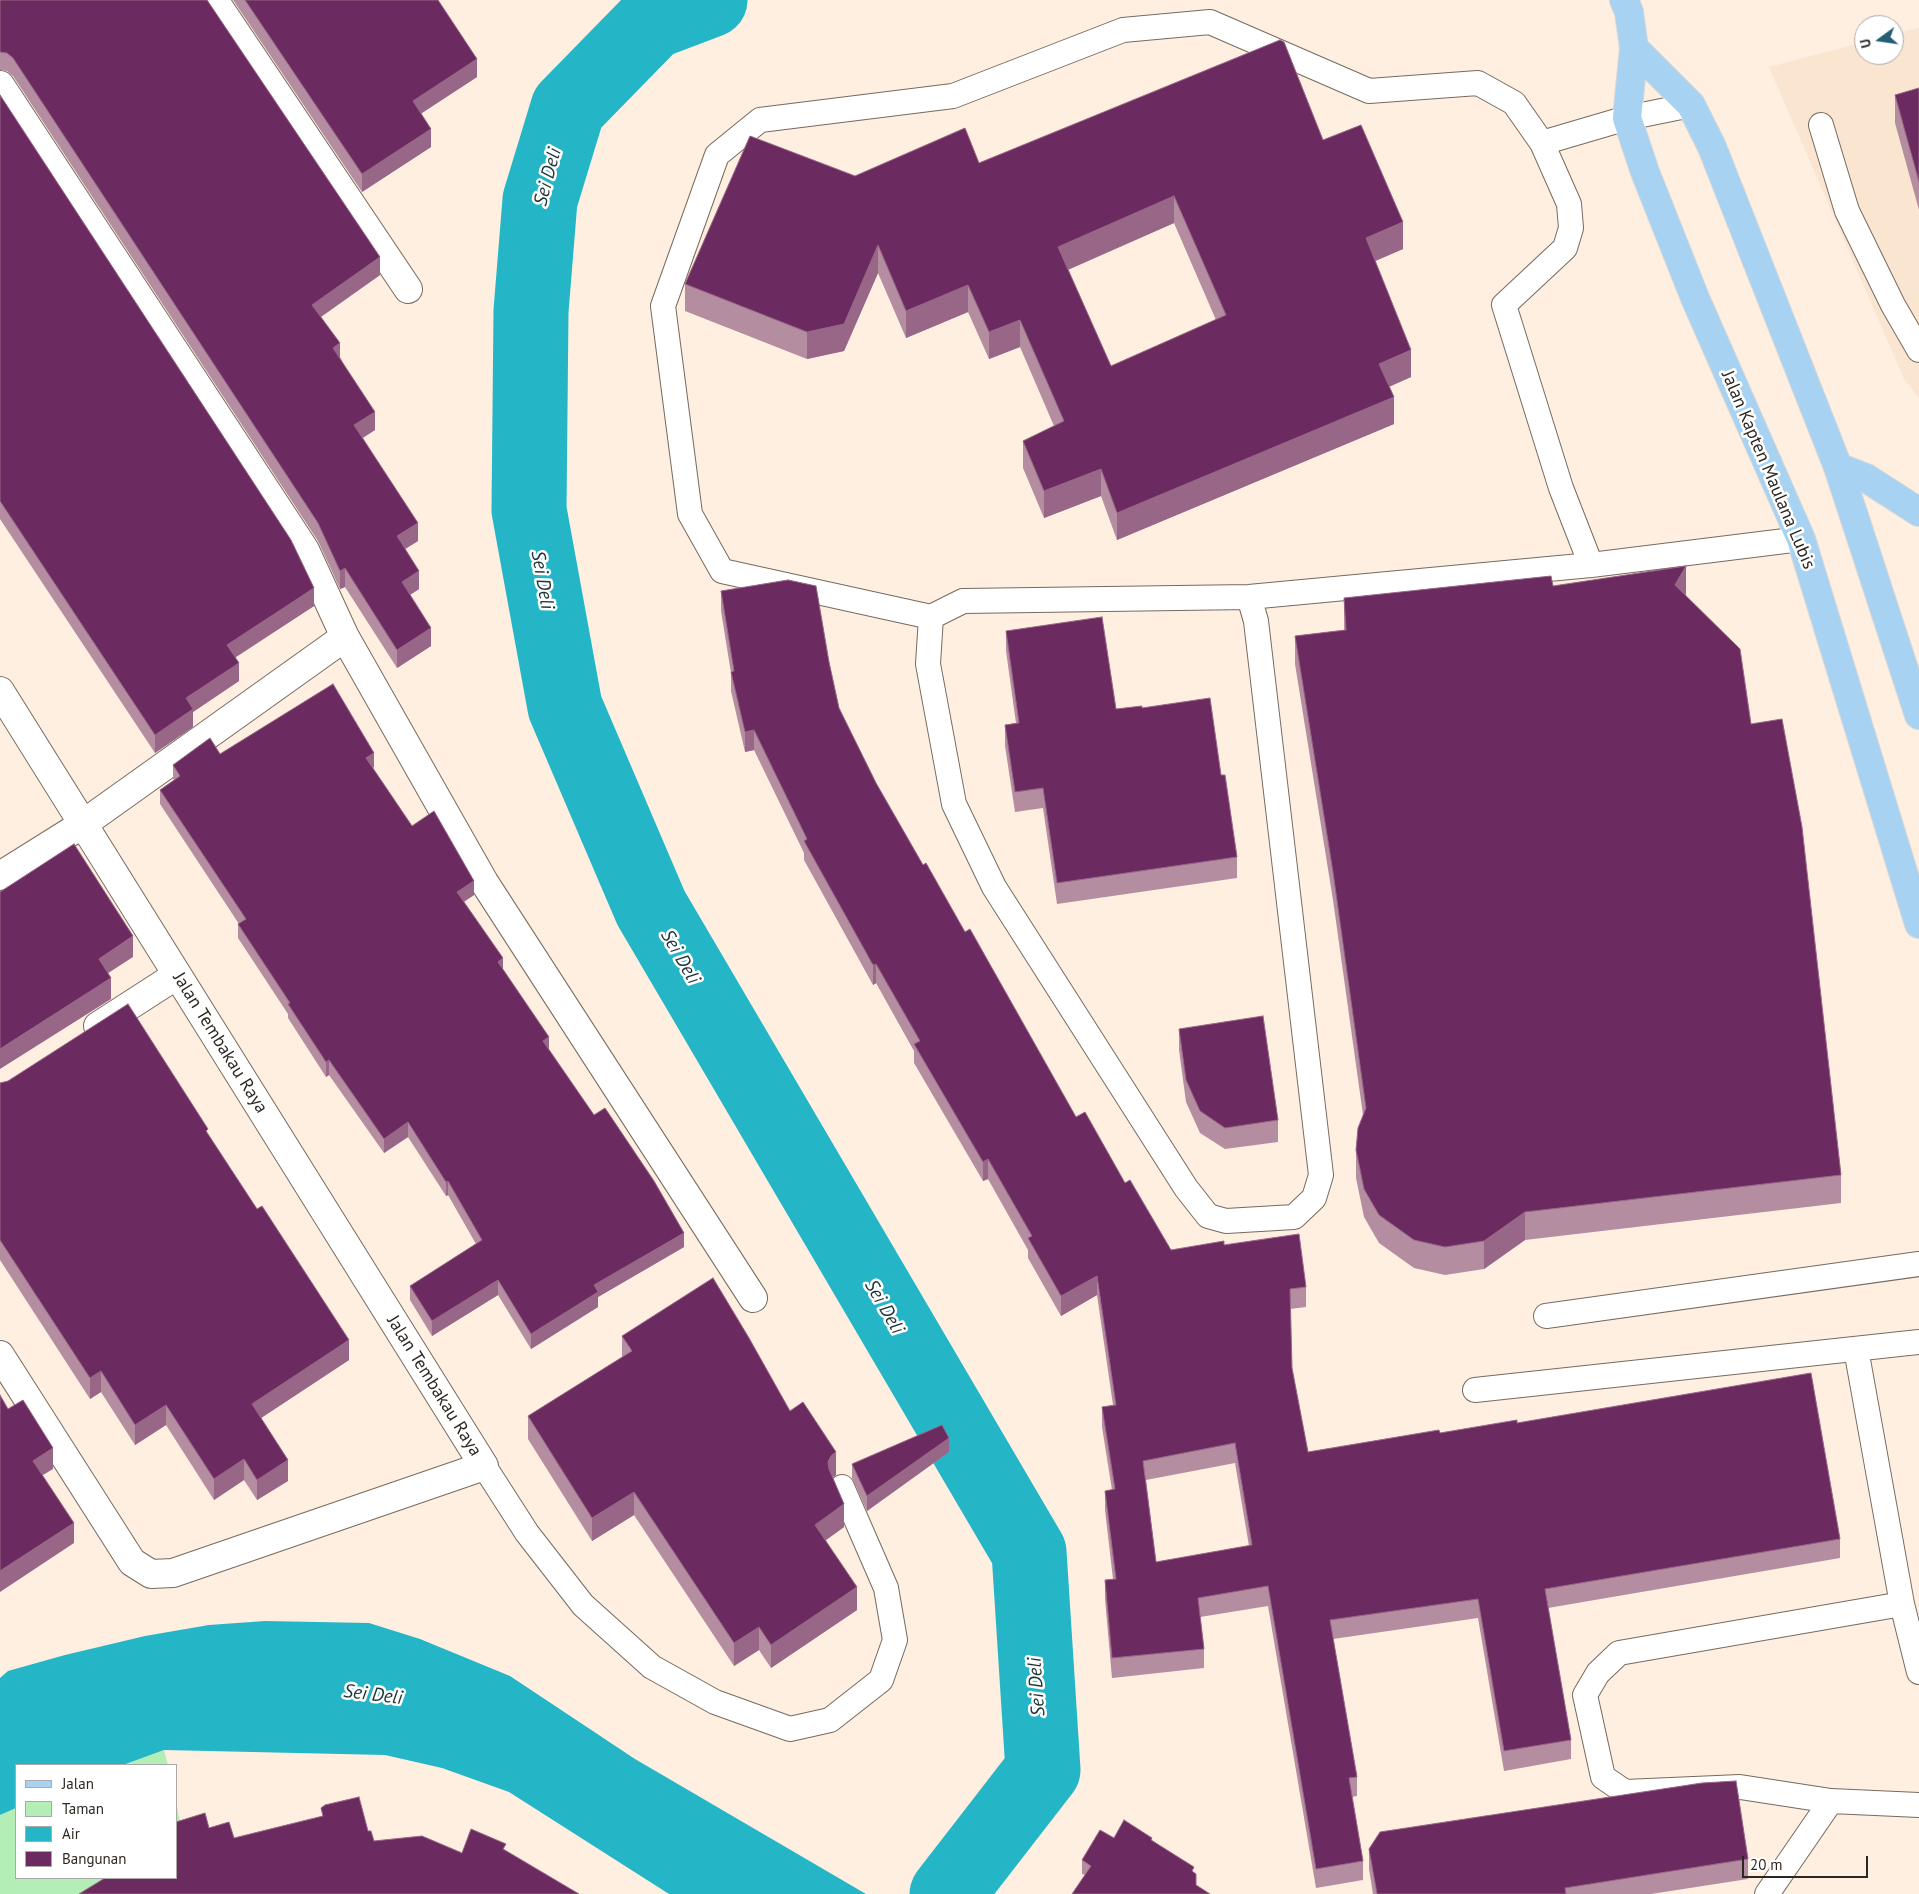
<!DOCTYPE html>
<style>
body{margin:0}
#map{position:relative;width:1919px;height:1894px;overflow:hidden;background:#feefe1;font-family:"PT Sans",sans-serif}
canvas{display:block}
.legend{position:absolute;left:15px;top:1764px;width:162px;height:115px;box-sizing:border-box;background:#fff;border:1px solid #aba9a7;margin:0;padding:6px 9px;list-style:none;font-size:15px;color:#2d2722}
.legend li{display:flex;align-items:center;gap:10px;height:25px}
.legend b{width:25px;border:1px solid #aba9a7}
.north{position:absolute;left:1854px;top:15px;width:50px;height:50px;box-sizing:border-box;background:#fff;border:1px solid #aba9a7;border-radius:50%;rotate:256deg;font-size:14px;font-weight:700;line-height:20px;text-align:center;color:#2d2722}
.north::after{content:'';display:block;margin:auto;width:18px;height:22px;background:#245e77;clip-path:polygon(50% 0,100% 100%,50% 72%,0 100%)}
.scale{position:absolute;left:1742px;top:1856px;width:126px;height:22px;box-sizing:border-box;border:2px solid #2d2722;border-top:0;padding-left:6px;font-size:15px;line-height:18px;white-space:nowrap;color:#2d2722;-webkit-text-stroke:4px #fff;paint-order:stroke}
</style>
<div id="map">
<canvas width="1919" height="1894"></canvas>
<ul class="legend">
<li><b style="height:6px;background:#a8d2f2"></b>Jalan</li>
<li><b style="height:14px;background:#b3eeb7"></b>Taman</li>
<li><b style="height:14px;background:#24b6c6"></b>Air</li>
<li><b style="height:14px;background:#6c2b60"></b>Bangunan</li>
</ul>
<div class="north">U</div>
<div class="scale">20 m</div>
</div>
<script>
const context = document.querySelector('canvas').getContext('2d');
context.lineJoin = 'round';
function paint(path, color) { context.fillStyle = color; context.fill(path, 'evenodd'); }
const toPath = rows => new Path2D(rows.map(r => 'M' + r).join(''));
function strokePath(path, color, width, dash) { context.strokeStyle = color; context.lineWidth = width; context.lineCap = dash ? 'butt' : 'round'; context.setLineDash(dash || []); context.stroke(path); }
function label(font, color, halo, rows, align = 'center') {
  context.font = font + ' "PT Sans",sans-serif'; context.lineWidth = 5; context.setLineDash([]); context.textBaseline = 'middle'; context.strokeStyle = halo; context.fillStyle = color; for (const [text, x, y, turn = 0] of rows) {
    context.save(); context.translate(x, y); context.rotate((+turn || 0) * Math.PI / 180); context.textAlign = isNaN(turn) ? turn : align; if (halo) context.strokeText(text, 0, 0); context.fillText(text, 0, 0); context.restore();
  }
}
const built = toPath([
 [1919,28,1919,398,1904,379,1769,67,1864,42,1864,55,1894,55,1894,34]
]);
const green = toPath([
 [164,1750,168,1765,123,1765],
 [176,1803,197,1894,0,1894,0,1815,16,1808,16,1878,176,1878]
]);
const water = toPath([
 [265,1621,369,1623,420,1639,510,1676,635,1759,866,1894,669,1894,509,1792,442,1768,385,1755,164,1750,123,1765,16,1765,16,1808,0,1815,0,1678,8,1671,65,1655,145,1636,209,1625]
]);
const river = toPath([
 [710,0,652,22,568,108,540,200,531,311,529,510,565,707,651,908,1029,1552,1043,1770,947,1894]
]);
const lane = toPath([
 [1821,125,1847,211,1893,305,1919,350],
 [1542,143,1627,118,1691,105],
 [1249,597,1256,621,1321,1175,1314,1198,1294,1217,1226,1221,1208,1216,1186,1188,994,887,954,804,928,664,931,617,963,601,1249,597,1591,565,1801,539],
 [931,617,722,571,690,514,663,306,717,155,760,120,953,96,1123,30,1210,22,1369,91,1478,83,1514,103,1542,143,1569,204,1571,228,1565,248,1504,305,1561,488,1591,565],
 [1546,1316,1919,1264],
 [1856,1349,1902,1604,1919,1672],
 [1475,1390,1919,1342],
 [484,1466,527,1533,583,1605,652,1667,715,1702,790,1729,830,1720,881,1680,895,1640,886,1588,842,1487],
 [1831,1801,1740,1787,1625,1792,1603,1777,1585,1695,1598,1673,1619,1653,1902,1604],
 [1767,1894,1831,1801,1919,1805]
]);
const street = toPath([
 [214,0,408,289],
 [0,85,305,550,345,637,484,882,753,1298],
 [0,691,484,1466,173,1573,151,1574,132,1562,0,1355],
 [0,876,83,824,345,637],
 [98,1026,177,975]
]);
const primary = toPath([
 [1624,0,1629,12,1634,48,1627,118,1645,172,1695,298,1801,539,1919,924],
 [1634,48,1691,105,1712,147,1838,467,1919,715],
 [1838,467,1866,478,1919,512]
]);
const wall = toPath([
 [0,0,380,275,321,317,375,430,363,438,418,541,405,549,419,589,410,595,431,646,397,668,345,587,340,589,318,541,13,76,7,71,0,70],
 [233,0,438,0,477,77,421,113,431,147,362,192],
 [1919,88,1919,210,1895,123,1895,95],
 [0,95,314,606,235,657,239,681,193,712,193,727,155,753,0,519],
 [1323,140,1403,249,1375,261,1411,377,1389,387,1394,424,1117,540,1101,496,1044,518,1023,468,1023,441,1054,426,1020,347,989,359,968,312,906,338,878,273,844,351,807,359,685,311,685,284,855,176,979,163],
 [1174,223,1216,320,1111,366,1068,270],
 [1553,586,1686,594,1686,595,1751,724,1841,1175,1841,1203,1525,1240,1484,1269,1445,1275,1414,1268,1379,1243,1364,1217,1356,1178,1356,1150,1363,1115,1333,900,1295,664,1295,636,1344,630,1344,598],
 [721,591,829,662,839,708,876,783,923,865,965,932,1076,1117,1125,1183,1171,1250,1224,1245,1306,1287,1306,1307,1290,1309,1292,1368,1308,1452,1517,1423,1840,1539,1840,1558,1548,1608,1571,1740,1571,1759,1504,1771,1478,1618,1333,1639,1357,1777,1357,1796,1352,1797,1363,1861,1363,1880,1316,1888,1268,1606,1200,1617,1204,1649,1204,1668,1112,1678,1105,1599,1105,1580,1113,1579,1105,1510,1105,1491,1112,1490,1102,1427,1102,1407,1113,1405,1097,1295,1061,1316,1028,1258,1028,1250,988,1179,983,1181,914,1063,914,1051,876,983,873,985,804,860,804,853,754,750,745,752,731,691,731,673,721,611],
 [1235,1463,1249,1546,1156,1562,1146,1480],
 [1006,631,1116,709,1142,708,1221,775,1237,857,1237,878,1057,904,1043,808,1015,812,1005,746,1005,725,1016,723,1006,651],
 [220,754,374,767,373,768,412,826,474,895,464,902,503,969,549,1050,684,1247,598,1297,598,1307,531,1349,498,1295,432,1336,410,1300,410,1286,476,1244,448,1195,446,1196,408,1137,384,1153,329,1075,326,1077,288,1018,288,1014,238,938,238,924,239,924,160,804,160,790,174,780,173,779,173,765],
 [1179,1029,1278,1120,1278,1142,1225,1149,1200,1133,1186,1102,1179,1050],
 [0,1083,208,1135,349,1360,261,1418,288,1481,257,1500,244,1480,214,1500,166,1425,135,1445,101,1392,90,1399,0,1260],
 [622,1336,790,1411,836,1475,833,1477,844,1527,826,1540,857,1610,771,1668,759,1650,734,1666,634,1515,592,1541,528,1439,528,1416,622,1357],
 [949,1452,867,1511,852,1478,852,1464],
 [1114,1838,1152,1840,1194,1873,1196,1885,1085,1875,1082,1874,1082,1860],
 [1369,1849,1748,1859,1748,1879,1651,1894,1373,1894,1369,1869]
]);
const shadedWall = toPath([
 [477,59,477,77,413,119,413,101],
 [431,129,431,147,362,192,362,174],
 [1174,196,1174,223,1058,274,1058,247],
 [1403,222,1403,249,1366,265,1366,238],
 [878,245,878,273,844,351,807,359,807,332],
 [380,257,380,275,312,323,312,305],
 [968,285,968,312,906,338,906,311],
 [1020,320,1020,347,989,359,989,332],
 [340,343,340,361,333,348],
 [1411,350,1411,377,1379,391,1379,364],
 [1394,397,1394,424,1117,540,1117,513],
 [375,412,375,430,354,443,354,425],
 [1101,469,1101,496,1044,518,1044,491],
 [418,523,418,541,397,554,397,536],
 [1686,566,1686,594,1675,613,1675,585],
 [345,568,345,587,340,589,340,571],
 [419,571,419,589,402,600,402,582],
 [314,588,314,606,227,663,227,645],
 [431,628,431,646,397,668,397,650],
 [239,663,239,681,193,712,193,727,155,753,155,735,186,698],
 [754,730,754,750,745,752,745,732],
 [374,753,374,767,366,772,366,758],
 [474,881,474,895,457,906,457,892],
 [133,936,133,957,99,979,99,959],
 [503,958,503,972,498,962],
 [876,964,876,983,873,985,873,965],
 [111,978,111,999,0,1069,0,1049],
 [549,1037,549,1052,543,1041],
 [329,1060,329,1075,326,1077,326,1062],
 [408,1122,408,1137,384,1153,384,1139],
 [988,1159,988,1179,983,1181,983,1162],
 [448,1181,448,1195,446,1196,446,1182],
 [1525,1212,1525,1240,1484,1269,1484,1241],
 [684,1233,684,1247,598,1297,598,1307,531,1349,531,1334,594,1285],
 [1097,1276,1097,1295,1061,1316,1061,1296],
 [498,1280,498,1295,432,1336,432,1321],
 [349,1340,349,1360,252,1424,252,1404],
 [101,1371,101,1392,90,1399,90,1378],
 [166,1405,166,1425,135,1445,135,1425],
 [949,1438,949,1452,867,1511,867,1496],
 [53,1448,53,1469,33,1481,33,1461],
 [836,1452,836,1475,831,1478,828,1485,828,1462,831,1456],
 [244,1459,244,1480,214,1500,214,1479],
 [288,1460,288,1481,257,1500,257,1480],
 [634,1492,634,1515,592,1541,592,1518],
 [844,1504,844,1527,815,1548,815,1525],
 [74,1523,74,1543,0,1592,0,1571],
 [857,1587,857,1610,771,1668,771,1645],
 [759,1627,759,1650,734,1666,734,1643]
]);
const building = toPath([
 [0,0,207,0,380,257,312,305,340,343,333,348,375,412,354,425,418,523,397,536,419,571,402,582,431,628,397,650,345,568,340,571,318,523,13,58,7,53,0,52,0,0],
 [245,0,438,0,477,59,413,101,431,129,362,174,245,0],
 [1280,40,1284,42,1323,140,1361,125,1403,222,1366,238,1411,350,1379,364,1394,397,1117,513,1101,469,1044,491,1023,441,1064,421,1020,320,989,332,968,285,906,311,878,245,844,324,807,332,685,284,750,136,855,176,965,128,979,163,1280,40],
 [1174,196,1226,315,1111,366,1058,247,1174,196],
 [1919,88,1919,182,1895,95,1919,88],
 [0,95,291,540,314,588,227,645,239,663,186,698,193,709,155,735,0,501,0,95],
 [1686,566,1675,585,1740,649,1751,724,1782,719,1802,827,1841,1175,1525,1212,1484,1241,1445,1247,1414,1240,1379,1215,1364,1189,1356,1150,1358,1128,1366,1108,1333,872,1295,636,1346,630,1344,598,1551,576,1553,586,1686,566],
 [788,580,816,586,829,662,839,708,876,783,923,865,926,863,965,932,970,929,1076,1117,1085,1112,1125,1183,1130,1180,1171,1250,1224,1241,1224,1245,1299,1234,1306,1287,1290,1289,1292,1368,1308,1452,1439,1430,1440,1433,1517,1420,1517,1423,1811,1373,1840,1539,1545,1589,1571,1740,1504,1751,1478,1599,1330,1620,1357,1777,1349,1778,1363,1861,1316,1869,1268,1586,1198,1598,1204,1649,1112,1658,1105,1580,1116,1579,1105,1491,1115,1489,1102,1407,1116,1405,1097,1276,1061,1296,1028,1238,1032,1236,988,1159,983,1162,914,1044,920,1041,876,964,873,965,804,841,807,839,754,730,745,732,731,672,734,671,721,591,788,580],
 [1235,1443,1252,1545,1156,1562,1143,1461,1235,1443],
 [1102,617,1116,709,1142,706,1142,708,1210,698,1221,775,1225,775,1237,857,1057,883,1043,788,1015,792,1005,725,1019,723,1006,631,1102,617],
 [333,684,374,753,366,758,412,826,434,811,474,881,457,892,503,958,498,962,549,1037,543,1041,594,1115,605,1108,654,1181,684,1233,594,1285,598,1292,531,1334,498,1280,432,1321,410,1286,482,1240,448,1181,446,1182,408,1122,384,1139,329,1060,326,1062,288,1004,290,1003,238,924,246,919,160,790,180,776,173,765,210,738,220,754,333,684],
 [74,844,133,936,99,959,111,978,0,1049,0,892,74,844],
 [128,1004,208,1129,206,1131,257,1209,262,1206,349,1340,252,1404,288,1460,257,1480,244,1459,214,1479,166,1405,135,1425,101,1371,90,1378,0,1240,0,1083,8,1081,128,1004],
 [1263,1016,1278,1120,1225,1128,1200,1111,1186,1080,1179,1029,1263,1016],
 [713,1278,749,1338,790,1411,803,1402,836,1452,831,1456,828,1462,829,1469,844,1504,815,1525,857,1587,771,1645,759,1627,734,1643,634,1492,592,1518,528,1416,632,1351,622,1336,713,1278],
 [0,1395,8,1409,23,1400,53,1448,33,1461,74,1523,0,1571,0,1395],
 [942,1425,949,1438,867,1496,852,1464,942,1425],
 [1736,1781,1748,1859,1565,1888,1566,1894,1377,1894,1369,1849,1380,1832,1702,1783,1736,1781],
 [359,1797,368,1831,371,1831,374,1841,422,1836,462,1853,471,1829,506,1844,503,1849,579,1894,79,1894,105,1878,176,1878,176,1822,205,1813,209,1828,229,1822,234,1838,323,1816,321,1808,325,1805,359,1797],
 [1124,1820,1152,1838,1151,1840,1194,1867,1192,1871,1196,1874,1196,1885,1210,1894,1072,1894,1091,1866,1082,1860,1100,1830,1114,1838,1124,1820]
]);
const streetNames = [
 ["Jalan Kapten Maulana Lubis",1768,470,67],
 ["Jalan Tembakau Raya",220,1043,58],
 ["Jalan Tembakau Raya",434,1386,58]
];
const waterNames = [
 ["Sei Deli",548,177,-75],
 ["Sei Deli",542,580,80],
 ["Sei Deli",680,957,60],
 ["Sei Deli",884,1307,60],
 ["Sei Deli",1037,1687,-94],
 ["Sei Deli",373,1695,7]
];
paint(built, '#fae5d1');
paint(green, '#b3eeb7');
paint(water, '#24b6c6');
strokePath(river, '#24b6c6', 75);
strokePath(lane, '#776a5e', 26);
strokePath(street, '#776a5e', 30);
strokePath(primary, '#d9d8d7', 30);
strokePath(lane, '#fff', 24);
strokePath(street, '#fff', 28);
strokePath(primary, '#a8d2f2', 28);
paint(wall, '#b58da0');
paint(shadedWall, '#986687');
paint(building, '#6c2b60');
strokePath(building, '#986687', 1);
label('18px', '#2d2722', '#fff', streetNames);
label('italic 19px', '#1d3437', '#fff', waterNames);
</script>
